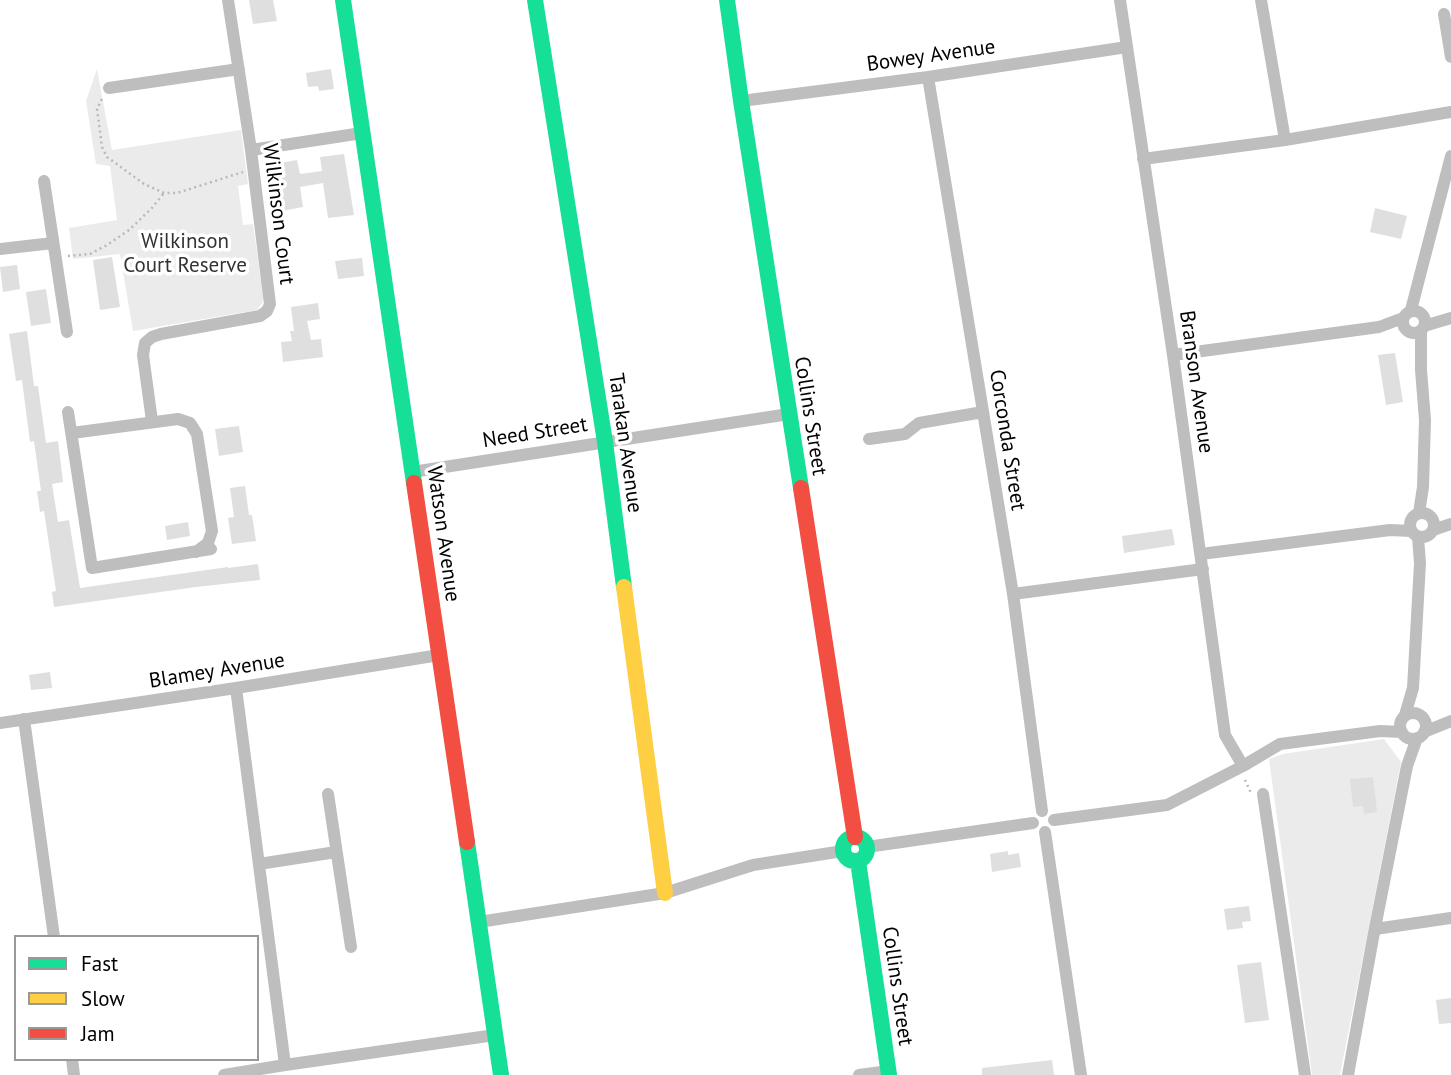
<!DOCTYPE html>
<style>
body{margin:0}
#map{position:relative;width:1451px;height:1075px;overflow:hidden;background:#fff;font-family:"PT Sans",sans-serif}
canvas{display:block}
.legend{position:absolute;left:14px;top:935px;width:245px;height:126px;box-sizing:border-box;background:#fff;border:2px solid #999;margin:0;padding:9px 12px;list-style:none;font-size:21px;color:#000}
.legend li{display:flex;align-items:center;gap:14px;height:35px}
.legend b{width:35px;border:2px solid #999}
</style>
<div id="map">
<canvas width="1451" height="1075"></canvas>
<ul class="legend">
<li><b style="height:9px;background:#16e098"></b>Fast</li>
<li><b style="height:9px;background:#ffcf43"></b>Slow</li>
<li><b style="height:9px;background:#f24e42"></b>Jam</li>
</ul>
</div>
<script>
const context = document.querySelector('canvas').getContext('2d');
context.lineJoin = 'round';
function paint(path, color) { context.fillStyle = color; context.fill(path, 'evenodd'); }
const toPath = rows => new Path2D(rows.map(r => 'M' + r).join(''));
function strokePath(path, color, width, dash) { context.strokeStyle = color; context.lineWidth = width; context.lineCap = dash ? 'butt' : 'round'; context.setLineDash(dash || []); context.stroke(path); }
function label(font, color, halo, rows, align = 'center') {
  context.font = font + ' "PT Sans",sans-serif'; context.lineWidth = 7; context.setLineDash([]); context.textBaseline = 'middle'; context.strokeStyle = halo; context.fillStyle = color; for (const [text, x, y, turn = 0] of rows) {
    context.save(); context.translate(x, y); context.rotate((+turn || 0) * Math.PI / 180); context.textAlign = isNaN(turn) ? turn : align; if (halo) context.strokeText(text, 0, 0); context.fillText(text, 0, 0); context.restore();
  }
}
const green = toPath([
 [97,69,112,150,241,130,248,184,238,186,243,225,253,224,263,294,263,302,257,310,133,331,120,254,73,259,69,228,117,220,110,166,96,164,86,101],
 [1384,739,1401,762,1340,1075,1312,1075,1269,759,1283,754]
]);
const building = toPath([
 [249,0,273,0,277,21,253,24],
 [331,69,334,89,319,91,318,86,308,87,306,73],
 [344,154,354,215,328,218,323,183,300,187,303,207,277,212,275,201,279,201,278,192,279,192,275,164,297,160,300,174,322,171,320,157],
 [1375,208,1407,216,1401,239,1370,232],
 [112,257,120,307,100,310,93,260],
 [362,258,364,276,338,279,335,261],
 [17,265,20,289,3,292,0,267],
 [46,289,51,323,31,326,26,292],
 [318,303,320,319,307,321,311,340,321,339,323,357,283,362,281,342,292,341,290,331,294,331,291,307],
 [27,331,34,386,38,386,46,443,58,441,63,482,52,484,58,522,69,520,80,588,228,567,228,568,258,564,260,580,196,587,54,607,52,592,56,591,44,511,40,512,37,491,41,491,34,441,30,442,22,380,16,381,9,334],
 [1395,353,1403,402,1386,405,1378,355],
 [239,426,243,452,219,456,215,429],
 [245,486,249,515,252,515,256,541,232,544,228,518,234,517,230,488],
 [188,522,190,536,167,540,165,526],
 [1172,529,1175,545,1124,553,1122,536],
 [50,672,52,688,31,690,29,675],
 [1373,777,1377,812,1364,814,1363,806,1353,807,1350,779],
 [1008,851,1008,855,1019,853,1021,867,992,872,990,854],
 [1249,906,1251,921,1242,922,1243,928,1227,930,1224,909],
 [1261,962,1269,1020,1245,1023,1237,965],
 [1451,998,1451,1023,1439,1024,1436,1000],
 [1052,1060,1054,1075,982,1075,982,1068]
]);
const path = toPath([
 [102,99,97,109,102,147,107,157,144,184,164,193,177,193,243,172],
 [68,256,90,254,107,245,129,230,151,209,164,193],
 [1245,780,1251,793]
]);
const street = toPath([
 [1120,0,1173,355,1225,735,1243,766],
 [1261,0,1285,140],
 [1444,14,1451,57],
 [928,77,1013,594,1042,811],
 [109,88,239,69],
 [741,101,928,77,1127,47],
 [251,150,362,133],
 [1143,159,1285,140,1451,112],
 [44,181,67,332],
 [0,249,53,243],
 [1411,310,1451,156],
 '1403 322a11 11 0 1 1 22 0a11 11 0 1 1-22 0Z',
 [1424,326,1451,318],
 [1173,355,1379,327,1403,318],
 [68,412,92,568,211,549],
 [152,421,143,355,145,343,152,337,161,334,260,316,267,311,270,304,251,150,228,0],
 [72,433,178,419,190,423,197,434,212,531,208,543,196,552],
 [869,439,905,434,919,423,983,412],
 [412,472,789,414],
 '1410 525a12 12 0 1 1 24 0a12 12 0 1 1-24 0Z',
 [1419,513,1423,487,1425,420,1421,370,1421,330],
 [1433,530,1451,524],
 [1201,554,1390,530,1411,531],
 [1013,594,1203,569],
 [236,688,285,1065],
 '1400 726a13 13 0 1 1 26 0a13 13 0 1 1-26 0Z',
 [1405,715,1413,688,1420,563,1418,537],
 [24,719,54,937],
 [0,723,236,688,439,655],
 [1424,732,1451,721],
 [328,794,351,947],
 [1263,794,1305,1075],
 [1054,820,1167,805,1243,766,1280,744,1380,731,1402,732],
 [1045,832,1081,1075],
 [867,847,1033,823],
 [259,864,336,852],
 [479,922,665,893,753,865,843,851],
 [1375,929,1451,918],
 [72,1059,74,1075],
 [224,1075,285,1065,495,1035],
 [859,1075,889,1071],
 [1348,1075,1373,938,1407,766,1417,738]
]);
const fast = toPath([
 [343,0,414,483],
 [535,0,605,442,624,587],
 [727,0,741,101,801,488],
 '843 849a12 12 0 1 1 24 0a12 12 0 1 1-24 0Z',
 [467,842,501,1075],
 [858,861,889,1075]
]);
const slow = toPath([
 [624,587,665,893]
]);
const jam = toPath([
 [414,483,467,842],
 [801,488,855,837]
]);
const streetNames = [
 ["Bowey Avenue",931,56,-8],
 ["Wilkinson Court",278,214,83],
 ["Branson Avenue",1196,382,82],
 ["Collins Street",810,416,81],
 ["Need Street",535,433,-9],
 ["Corconda Street",1007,440,81],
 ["Tarakan Avenue",625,443,82],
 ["Watson Avenue",443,534,82],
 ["Blamey Avenue",217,671,-9],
 ["Collins Street",897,986,82]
];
const parkNames = [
 ["Wilkinson",185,242],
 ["Court Reserve",185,266]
];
paint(green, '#ebebeb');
paint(building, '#dfdfdf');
strokePath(path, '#b9b9b9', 2.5, [2, 3.5]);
strokePath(street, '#bebebe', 12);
strokePath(fast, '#16e098', 16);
strokePath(slow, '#ffcf43', 16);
strokePath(jam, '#f24e42', 16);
label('21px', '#000', '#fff', streetNames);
label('21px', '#323232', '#fff', parkNames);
</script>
